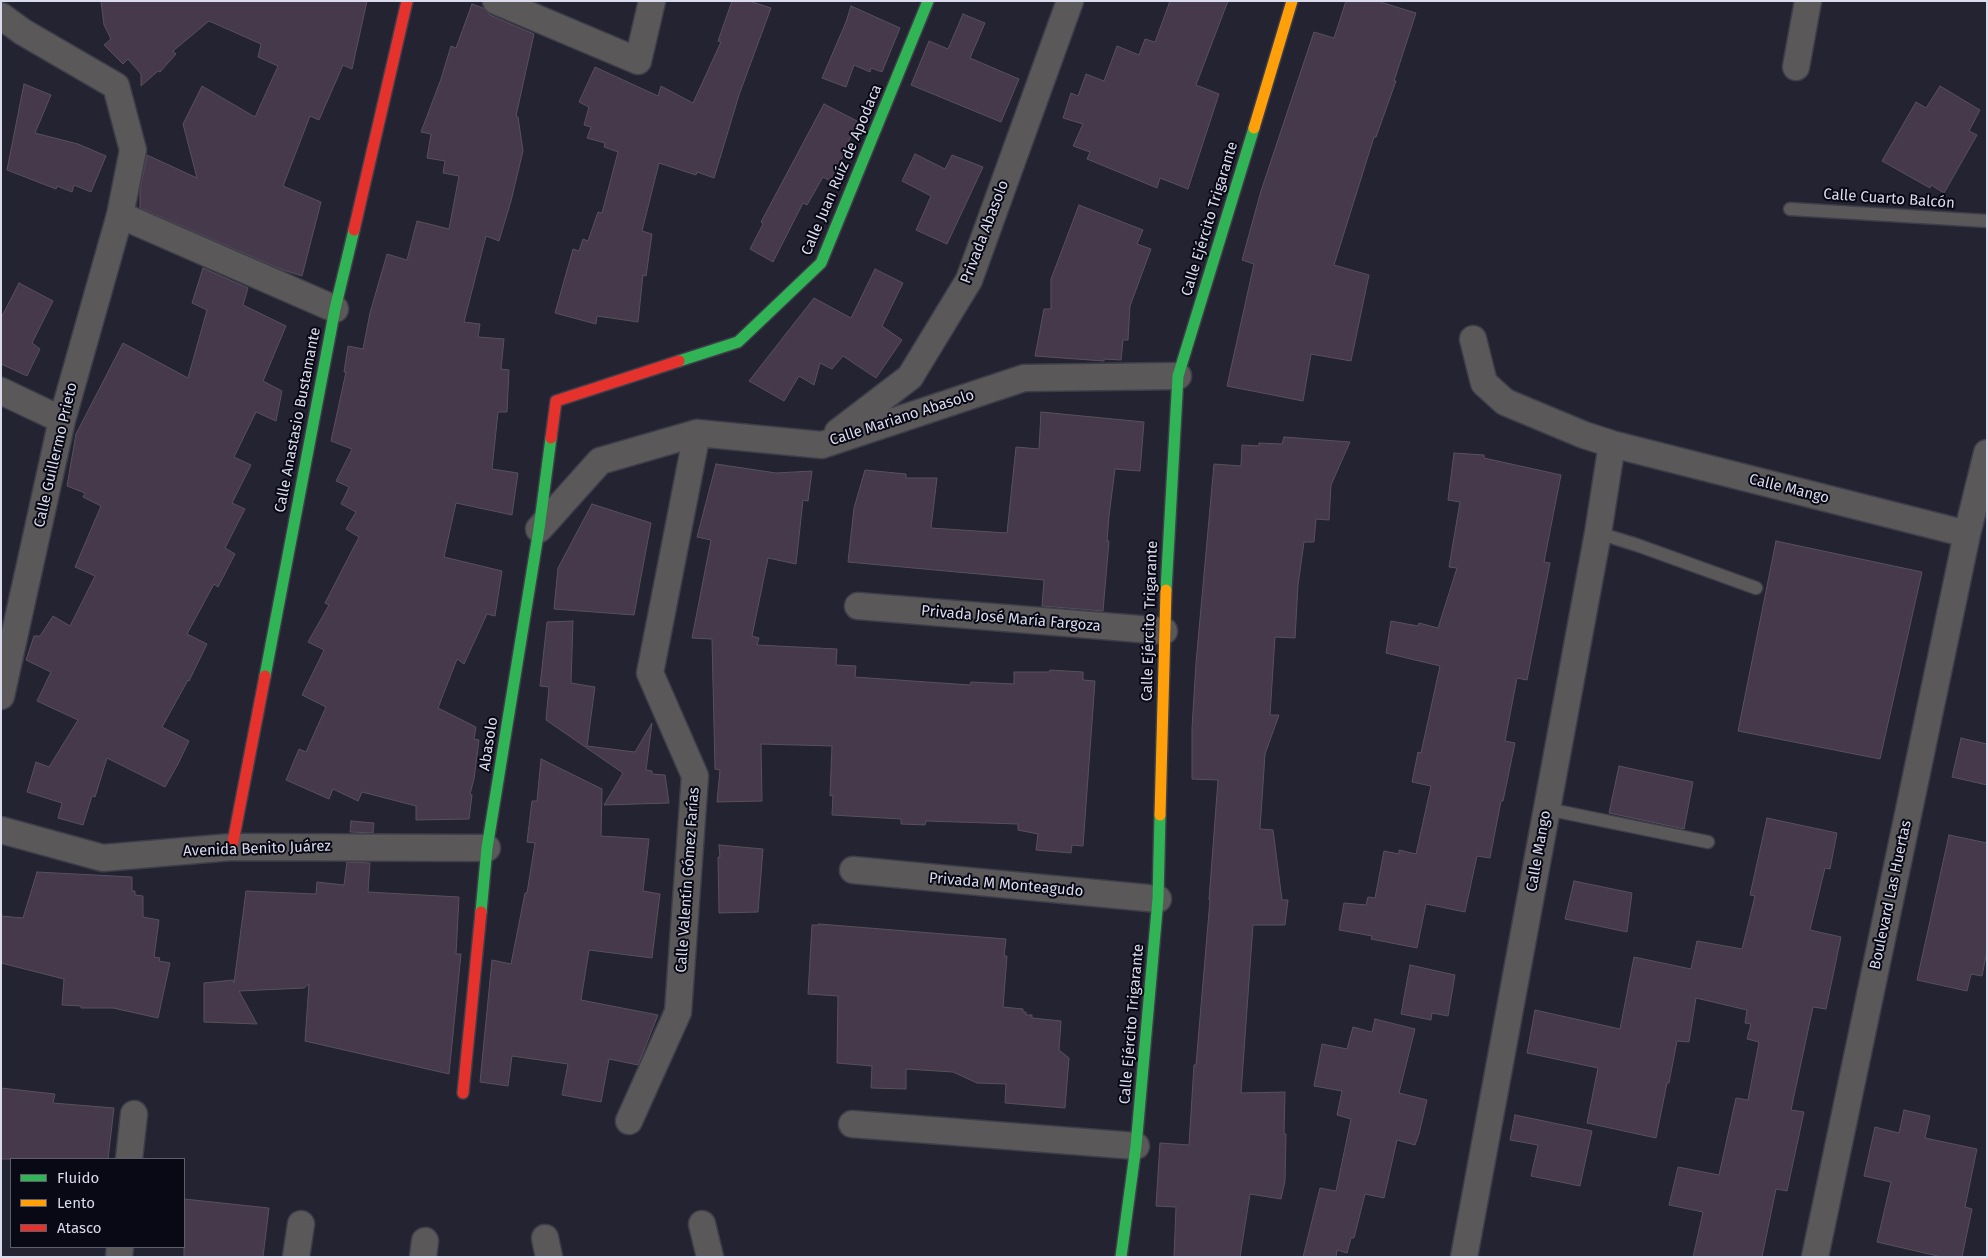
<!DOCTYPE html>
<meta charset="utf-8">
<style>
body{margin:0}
#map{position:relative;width:1988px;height:1258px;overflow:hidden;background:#242332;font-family:"Fira Sans",sans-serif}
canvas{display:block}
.frame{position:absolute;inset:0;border:2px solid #dadbed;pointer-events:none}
.legend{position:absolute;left:10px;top:1158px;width:175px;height:90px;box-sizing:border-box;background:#090915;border:1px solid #5d5d6b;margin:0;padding:6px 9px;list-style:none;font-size:15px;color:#dadbed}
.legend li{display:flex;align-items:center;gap:10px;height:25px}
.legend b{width:25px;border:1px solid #5d5d6b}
</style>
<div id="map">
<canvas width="1988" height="1258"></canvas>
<div class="frame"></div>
<ul class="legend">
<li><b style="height:6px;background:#30b455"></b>Fluido</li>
<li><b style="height:6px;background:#ff9f0a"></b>Lento</li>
<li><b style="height:6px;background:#e5322d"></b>Atasco</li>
</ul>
</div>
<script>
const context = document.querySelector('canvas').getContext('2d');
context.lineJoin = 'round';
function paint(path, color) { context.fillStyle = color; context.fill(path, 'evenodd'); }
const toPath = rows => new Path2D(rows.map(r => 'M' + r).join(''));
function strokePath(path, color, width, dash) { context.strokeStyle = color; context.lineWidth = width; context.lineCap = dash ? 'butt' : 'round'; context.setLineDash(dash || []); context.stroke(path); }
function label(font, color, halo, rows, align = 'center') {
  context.font = font + ' "Fira Sans",sans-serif'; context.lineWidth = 4; context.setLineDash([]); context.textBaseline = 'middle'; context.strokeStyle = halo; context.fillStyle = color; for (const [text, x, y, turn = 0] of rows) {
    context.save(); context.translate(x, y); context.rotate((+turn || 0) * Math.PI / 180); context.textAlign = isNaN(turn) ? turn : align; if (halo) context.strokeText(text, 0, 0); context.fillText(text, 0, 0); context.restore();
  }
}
const building = toPath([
 [101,1,367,1,352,69,343,65,319,120,310,116,283,186,321,202,302,276,280,269,140,208,140,189,147,155,197,178,183,124,202,86,255,117,278,66,258,57,261,44,209,21,173,51,176,54,160,72,158,71,141,86,141,74,128,59,123,64,104,45,111,39,104,25,101,1],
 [732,1,749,1,771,8,739,95,714,178,697,172,696,175,659,163,642,231,652,234,646,276,643,275,638,322,597,316,596,324,555,313,573,249,579,251,583,239,588,241,598,212,602,213,618,152,604,147,605,143,587,138,591,127,584,125,589,107,579,102,595,67,658,96,661,86,693,103,721,42,718,41,732,1],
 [1170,1,1228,1,1196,85,1219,94,1188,189,1160,178,1157,188,1087,159,1090,152,1073,146,1083,124,1063,118,1071,93,1078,96,1086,74,1104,81,1117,46,1139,55,1145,39,1155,42,1170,1],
 [1346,1,1377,1,1416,13,1394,81,1396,81,1376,137,1374,137,1334,265,1369,275,1351,361,1311,354,1303,401,1227,386,1254,264,1242,260,1261,191,1314,32,1334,38,1346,1],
 [472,4,483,8,490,15,534,34,516,116,518,117,523,151,511,201,499,241,486,236,464,322,480,324,478,337,504,339,501,369,509,370,507,412,498,412,492,469,518,473,512,515,456,503,444,557,502,571,495,616,487,614,464,664,457,659,438,708,476,727,474,739,479,740,474,779,470,794,472,795,469,819,416,820,416,806,362,792,358,801,333,789,329,799,286,780,299,749,306,752,326,707,302,695,324,650,308,642,329,605,325,603,359,537,346,529,356,512,341,504,349,487,336,481,352,449,331,441,346,372,344,372,348,346,363,349,370,313,387,254,407,260,417,221,449,229,459,176,443,173,445,161,427,158,431,134,421,132,441,79,451,46,456,48,472,4],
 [851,6,900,28,882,72,871,68,870,72,854,65,846,87,822,78,846,22,851,6],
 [963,14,985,23,970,58,1019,79,1001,122,911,85,929,41,948,49,963,14],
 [24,84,51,95,35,133,78,144,106,156,91,192,74,185,72,192,57,186,56,189,7,170,24,84],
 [1940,86,1980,110,1969,131,1977,135,1944,193,1931,185,1930,188,1882,161,1916,102,1926,108,1940,86],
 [824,104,857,121,832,182,823,177,807,205,803,203,773,262,750,249,763,224,761,222,824,104],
 [915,154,945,169,952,155,983,167,947,244,916,230,931,196,902,181,915,154],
 [1079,205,1143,230,1137,244,1151,249,1130,306,1128,340,1123,340,1121,360,1104,359,1104,361,1035,356,1044,309,1051,309,1051,279,1079,205],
 [203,268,248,288,243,305,286,326,263,381,282,391,276,421,256,412,234,457,251,465,232,503,245,509,225,548,235,554,218,587,214,584,187,634,207,644,189,681,188,680,162,727,189,741,178,764,165,787,107,758,95,797,92,796,83,825,58,818,62,803,27,792,36,762,49,767,78,720,37,701,51,672,26,660,34,636,40,636,53,616,70,626,95,576,75,567,101,506,83,497,85,493,67,486,76,434,123,343,188,378,207,310,192,303,203,268],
 [875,269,903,283,882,326,902,340,876,378,843,356,832,369,820,363,814,385,799,376,784,401,749,381,814,298,851,318,875,269],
 [19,283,53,301,32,343,40,349,27,376,1,364,1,318,19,283],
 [1041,412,1144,422,1140,471,1115,469,1109,516,1107,541,1109,541,1103,611,1042,606,1044,580,848,562,854,508,865,470,906,474,906,478,937,478,931,528,1007,533,1016,447,1039,449,1041,412],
 [1284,437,1350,442,1331,485,1329,520,1316,519,1314,542,1304,542,1298,585,1295,638,1275,637,1270,715,1279,715,1265,754,1260,829,1273,830,1282,900,1288,900,1285,925,1253,925,1241,1093,1285,1092,1284,1134,1286,1134,1285,1181,1281,1199,1250,1194,1240,1257,1174,1257,1176,1207,1156,1206,1160,1143,1189,1145,1194,1065,1196,1065,1210,900,1209,900,1218,780,1192,779,1192,728,1196,663,1214,464,1241,466,1242,445,1259,446,1259,443,1282,444,1284,437],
 [1454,453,1484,455,1484,458,1561,475,1544,562,1550,563,1527,680,1517,678,1505,741,1515,743,1503,801,1501,801,1490,858,1477,856,1465,912,1426,904,1417,948,1371,939,1372,936,1339,930,1344,903,1366,905,1368,897,1375,898,1384,851,1399,854,1399,850,1416,854,1431,786,1412,782,1418,752,1421,753,1440,666,1386,653,1391,621,1418,626,1419,623,1438,628,1457,568,1449,567,1460,502,1448,500,1454,453],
 [716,464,776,473,812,471,808,501,803,500,796,564,768,558,752,636,759,638,757,645,837,649,836,665,856,666,855,677,970,685,971,682,1014,684,1014,672,1049,672,1050,670,1083,672,1083,680,1095,681,1083,846,1072,845,1071,853,1036,850,1038,834,1018,830,1018,824,926,821,925,825,901,824,901,819,832,815,833,795,830,796,832,746,761,744,762,801,717,802,720,770,715,769,712,639,692,638,711,540,697,537,716,464],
 [592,504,651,523,634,615,554,609,558,568,592,504],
 [1776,541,1922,572,1880,759,1738,731,1776,541],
 [573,621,571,683,595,687,587,746,635,752,652,723,646,770,652,771,652,774,665,775,669,803,604,805,623,773,546,720,549,687,540,686,547,622,573,621],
 [1961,738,1987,744,1987,785,1952,777,1961,738],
 [541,759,602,789,601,836,649,839,643,891,660,894,652,958,589,950,581,1000,658,1015,638,1065,609,1059,601,1102,562,1095,568,1064,512,1056,508,1086,480,1082,492,960,511,964,525,893,527,893,535,843,527,842,532,801,537,801,541,759],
 [1619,766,1693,782,1684,829,1609,813,1619,766],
 [1767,818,1837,833,1830,869,1825,868,1810,930,1841,937,1826,1009,1813,1007,1791,1110,1804,1112,1787,1191,1776,1189,1762,1257,1693,1257,1703,1212,1669,1205,1678,1167,1719,1175,1736,1098,1748,1100,1759,1042,1747,1039,1751,1024,1745,1023,1747,1010,1696,998,1689,1042,1677,1041,1669,1083,1667,1083,1656,1138,1587,1123,1598,1068,1527,1053,1535,1010,1620,1029,1634,957,1691,969,1697,941,1742,949,1755,896,1750,895,1767,818],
 [351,821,374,823,373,833,350,832,351,821],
 [1949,835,1987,843,1987,951,1982,976,1971,974,1967,991,1917,980,1949,835],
 [719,845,763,849,758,912,719,913,718,857,720,857,719,845],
 [347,862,370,863,368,892,459,897,456,954,461,954,449,1074,305,1041,309,984,304,988,239,991,257,1024,204,1022,204,983,233,980,234,983,246,891,316,894,317,882,344,885,347,862],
 [37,872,132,877,132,891,135,891,135,895,143,896,143,917,159,920,154,957,160,958,159,961,170,963,158,1018,113,1008,81,1008,81,1006,62,1005,64,979,1,963,1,916,23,918,37,872],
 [1574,881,1632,893,1627,932,1565,919,1574,881],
 [819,924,1006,939,1004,956,1007,956,1003,1007,1023,1009,1023,1012,1026,1012,1026,1015,1032,1015,1032,1018,1061,1021,1059,1050,1069,1058,1065,1108,1005,1103,1006,1084,977,1083,953,1072,906,1069,906,1089,871,1088,872,1066,837,1063,838,996,808,994,812,925,819,925,819,924],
 [1410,965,1455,975,1448,1016,1432,1013,1431,1020,1401,1014,1410,965],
 [1375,1019,1415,1029,1399,1093,1427,1100,1419,1134,1415,1145,1397,1140,1384,1198,1365,1194,1354,1238,1351,1238,1347,1253,1337,1250,1336,1257,1303,1257,1320,1188,1336,1191,1351,1119,1337,1115,1342,1091,1314,1086,1322,1044,1347,1049,1353,1027,1372,1032,1375,1019],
 [1,1088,55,1094,53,1103,114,1108,108,1159,1,1159,1,1088],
 [1904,1110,1930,1116,1925,1138,1977,1149,1965,1207,1972,1209,1962,1257,1942,1257,1877,1242,1891,1182,1864,1176,1875,1127,1899,1133,1904,1110],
 [1515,1115,1592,1131,1580,1186,1531,1176,1538,1145,1510,1140,1515,1115],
 [184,1199,269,1208,263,1257,184,1257,184,1199]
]);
const lane = toPath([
 [1790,209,1987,221],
 [1598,533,1637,545,1756,588],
 [1547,809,1708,842]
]);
const street = toPath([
 [496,1,638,61,652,1],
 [1,16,23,32,116,86,133,150,120,215,62,420,1,696],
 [1796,67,1808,1],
 [120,215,335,309],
 [1473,339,1484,383,1505,402,1584,435,1612,444,1967,534],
 [1,391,62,420],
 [838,432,910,377,969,280,1070,1],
 [539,529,600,461,697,433,822,445,1024,378,1178,376],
 [858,606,1164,631],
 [1,830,103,858,232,847,487,848],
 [853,870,1158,899],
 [629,1121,678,1012,695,776,650,673,697,433],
 [852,1124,1136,1146],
 [129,1159,134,1114],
 [702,1224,710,1257],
 [545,1238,549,1257],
 [119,1257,120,1247],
 [296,1257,301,1224],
 [423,1257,425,1241],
 [1464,1257,1598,533,1612,444],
 [1815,1257,1967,534,1987,453]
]);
const fast = toPath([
 [679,361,738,342,821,263,928,1],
 [1166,590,1178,376,1254,128],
 [265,676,335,309,354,230],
 [481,912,487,848,539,529,551,438],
 [1121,1257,1136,1146,1158,899,1160,815]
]);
const slow = toPath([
 [1254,128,1292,1],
 [1160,815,1166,590]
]);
const jam = toPath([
 [354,230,407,1],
 [551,438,556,401,679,361],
 [232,847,265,676],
 [463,1093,481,912]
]);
const streetNames = [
 ["Calle Juan Ruíz de Apodaca",842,170,-67],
 ["Calle Cuarto Balcón",1889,199,4],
 ["Calle Ejército Trigarante",1210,219,-73],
 ["Privada Abasolo",985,232,-69],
 ["Calle Mariano Abasolo",902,418,-18],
 ["Calle Anastasio Bustamante",298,420,-79],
 ["Calle Guillermo Prieto",56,455,-77],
 ["Calle Mango",1789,489,14],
 ["Privada José María Fargoza",1011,619,5],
 ["Calle Ejército Trigarante",1150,621,-88],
 ["Abasolo",489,744,-81],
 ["Avenida Benito Juárez",257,849,-2],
 ["Calle Mango",1539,851,-80],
 ["Calle Valentín Gómez Farías",688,880,-86],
 ["Privada M Monteagudo",1006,885,5],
 ["Boulevard Las Huertas",1891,895,-78],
 ["Calle Ejército Trigarante",1132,1024,-85]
];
paint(building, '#46394b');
strokePath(building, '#57515c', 1);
strokePath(lane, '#3e3e4a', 15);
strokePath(street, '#3e3e4a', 29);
strokePath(fast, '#3e3e4a', 14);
strokePath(slow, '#3e3e4a', 14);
strokePath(jam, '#3e3e4a', 14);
strokePath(lane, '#5a5858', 12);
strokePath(street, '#5a5858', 26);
strokePath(fast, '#30b455', 11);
strokePath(slow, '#ff9f0a', 11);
strokePath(jam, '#e5322d', 11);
label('15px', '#dadbed', '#090915', streetNames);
</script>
